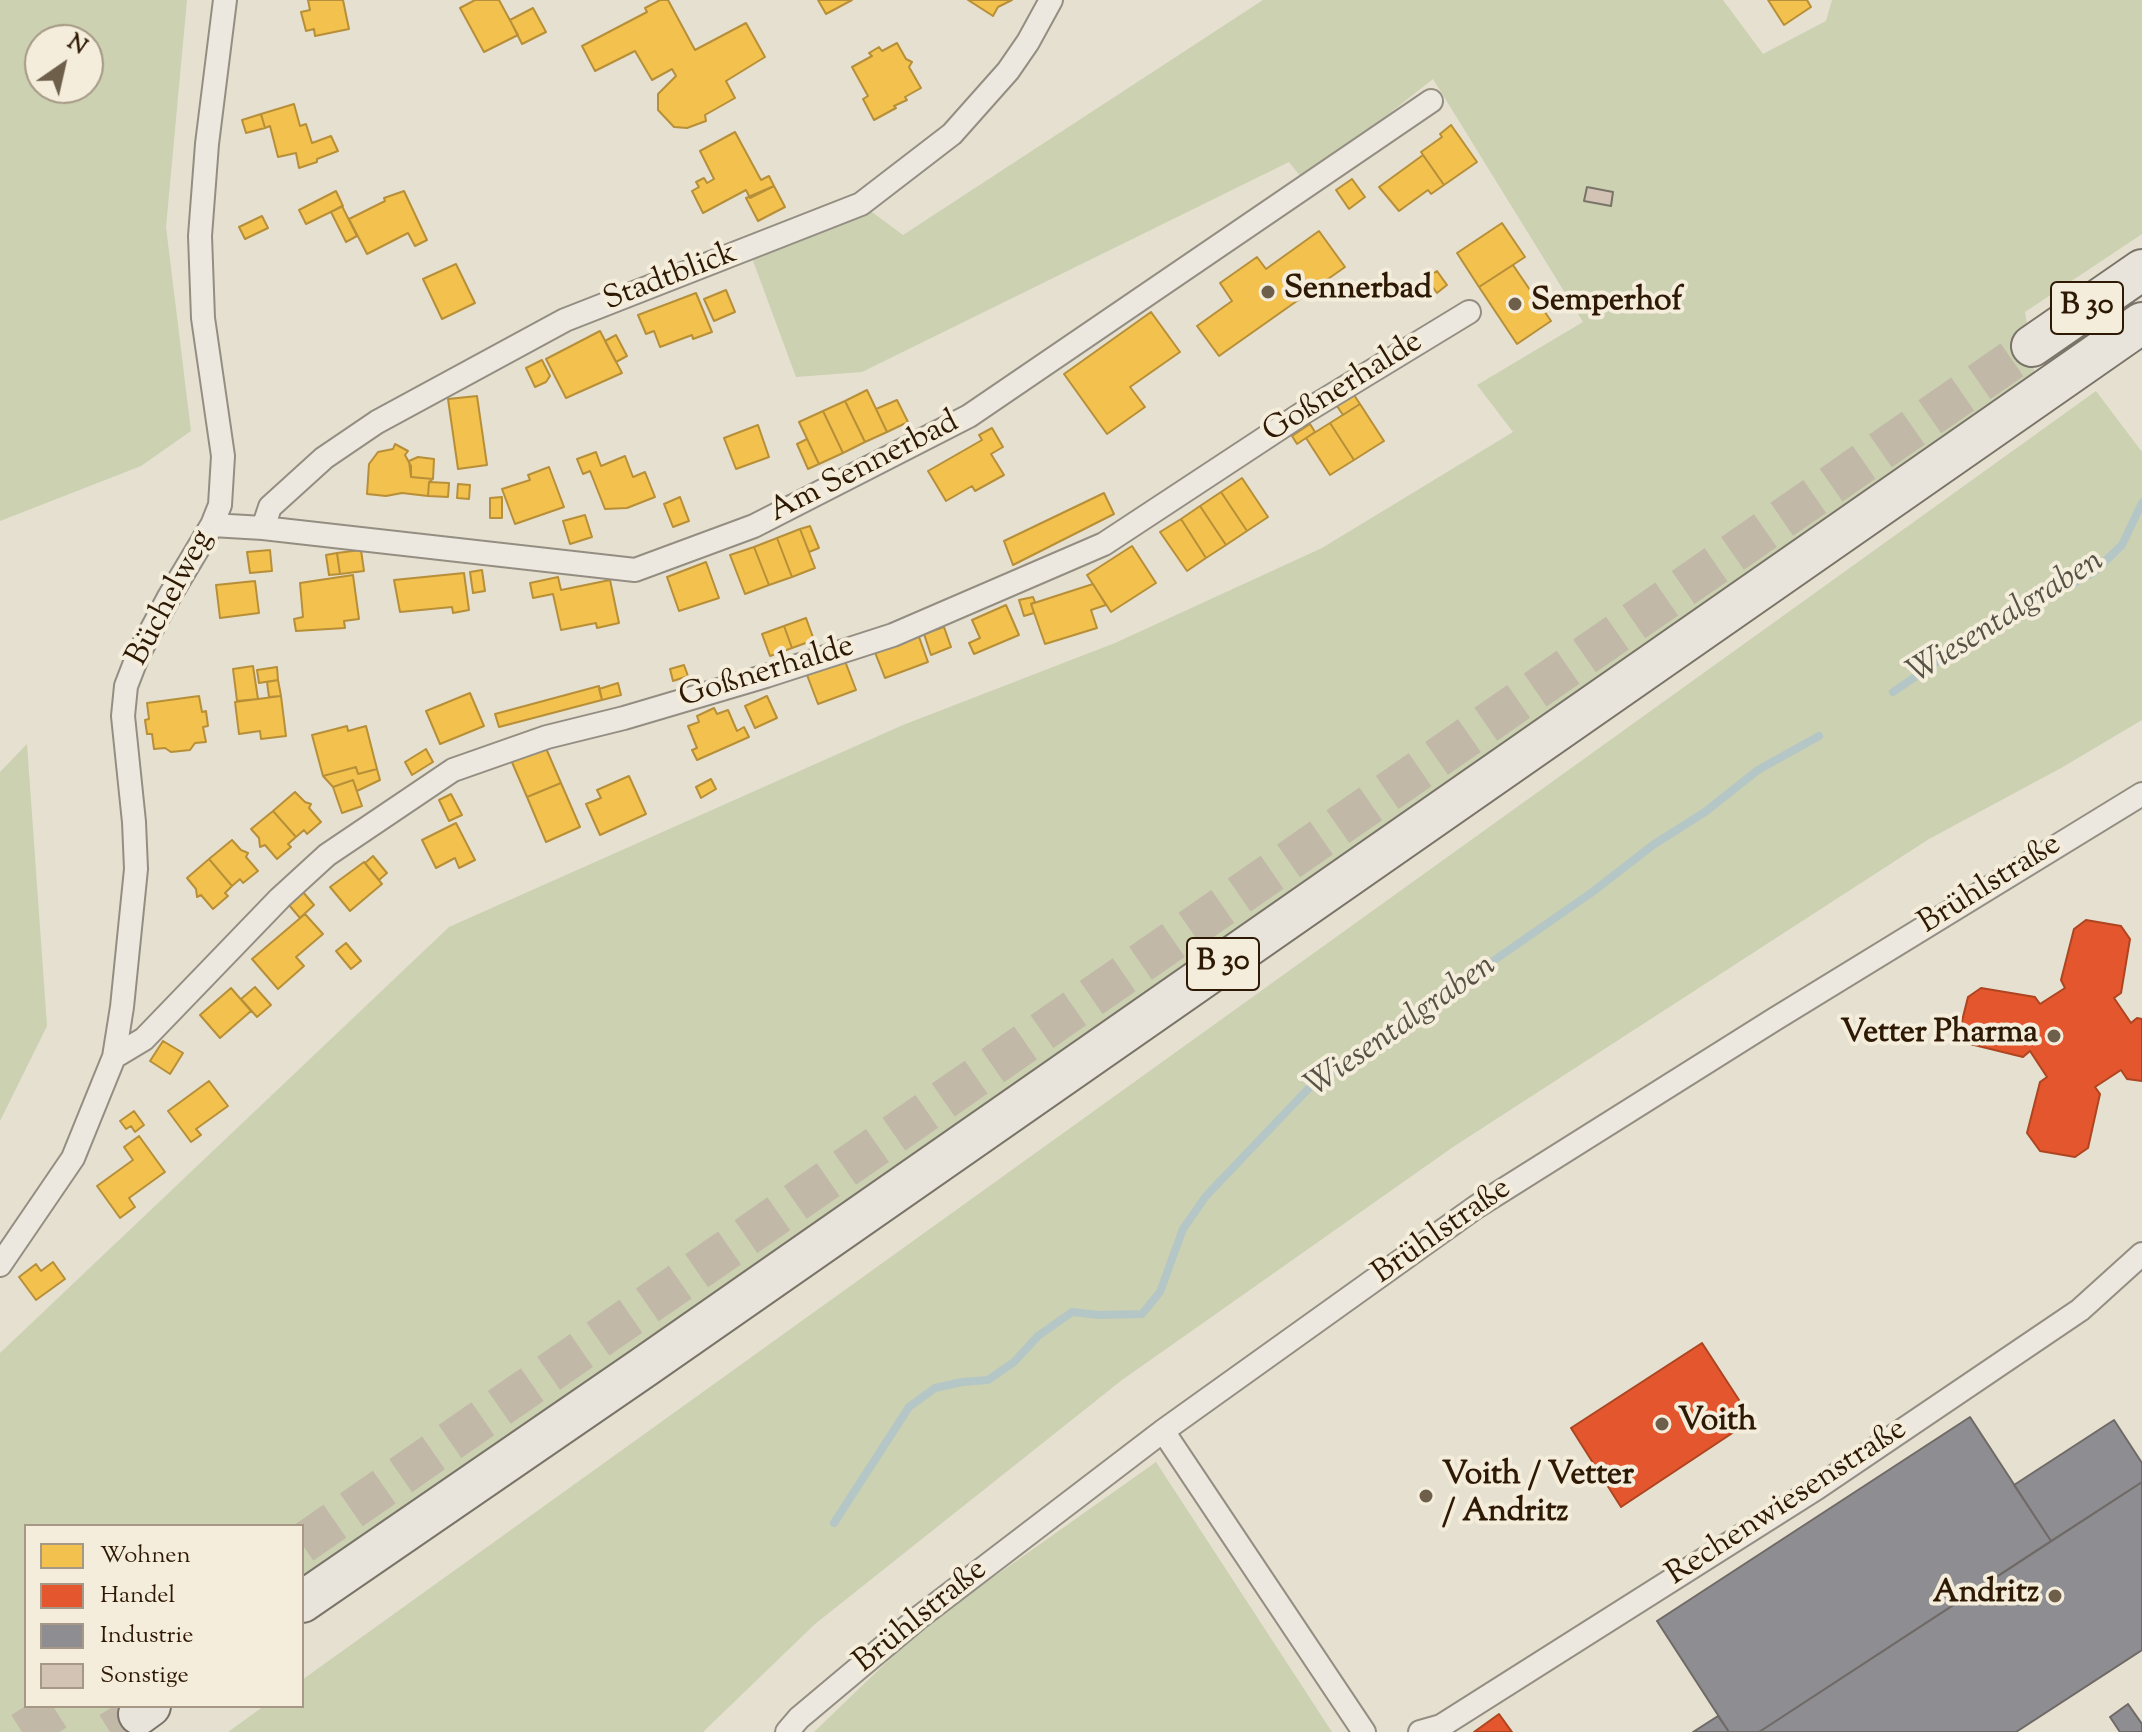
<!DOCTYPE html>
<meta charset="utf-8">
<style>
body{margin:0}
#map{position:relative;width:2142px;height:1732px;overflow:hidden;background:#e6e0d0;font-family:"Sorts Mill Goudy",serif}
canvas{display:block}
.legend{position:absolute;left:24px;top:1524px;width:280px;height:184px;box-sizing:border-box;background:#f5eddb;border:2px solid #a59985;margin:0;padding:10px 14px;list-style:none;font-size:24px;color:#2e1a04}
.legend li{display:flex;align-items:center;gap:16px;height:40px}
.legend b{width:40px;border:2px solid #a59985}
.north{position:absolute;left:24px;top:24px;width:80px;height:80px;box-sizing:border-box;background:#f5eddb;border:2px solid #a59985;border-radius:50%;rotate:34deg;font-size:22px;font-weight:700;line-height:32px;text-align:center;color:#2e1a04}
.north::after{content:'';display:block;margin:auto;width:28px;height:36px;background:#6e5f4b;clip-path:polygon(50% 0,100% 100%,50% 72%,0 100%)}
</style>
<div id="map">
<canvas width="2142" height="1732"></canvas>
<ul class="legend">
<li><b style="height:22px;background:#f2c14e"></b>Wohnen</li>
<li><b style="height:22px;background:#e4572e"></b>Handel</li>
<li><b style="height:22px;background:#8d8d92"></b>Industrie</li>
<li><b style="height:22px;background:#d2c3b4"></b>Sonstige</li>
</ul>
<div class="north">N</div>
</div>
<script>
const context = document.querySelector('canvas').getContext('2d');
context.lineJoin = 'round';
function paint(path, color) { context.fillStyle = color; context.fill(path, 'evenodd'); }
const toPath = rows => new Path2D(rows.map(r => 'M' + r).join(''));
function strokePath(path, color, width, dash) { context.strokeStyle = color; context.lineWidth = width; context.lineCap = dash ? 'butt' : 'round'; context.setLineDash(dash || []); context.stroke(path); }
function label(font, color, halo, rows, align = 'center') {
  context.font = font + ' "Sorts Mill Goudy",serif'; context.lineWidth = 8; context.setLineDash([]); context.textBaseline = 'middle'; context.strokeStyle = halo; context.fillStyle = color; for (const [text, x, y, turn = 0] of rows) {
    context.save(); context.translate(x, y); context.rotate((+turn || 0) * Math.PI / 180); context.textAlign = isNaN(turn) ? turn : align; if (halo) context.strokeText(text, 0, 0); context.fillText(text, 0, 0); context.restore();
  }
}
const green = toPath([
 [0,0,187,0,166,227,191,431,141,466,0,521],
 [40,40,88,40,88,88,40,88],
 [1263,0,1723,0,1763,54,1826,21,1832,0,2142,0,2142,234,2025,312,2035,375,302,1579,302,1526,26,1526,26,1706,137,1706,143,1732,0,1732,0,1353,449,927,903,725,1115,643,1322,548,1513,432,1477,385,1583,322,1433,79,1304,181,1289,162,862,372,796,377,749,250,861,204,903,235],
 [2096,391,2142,452,2142,720,2061,768,1929,839,1453,1147,1122,1380,815,1624,703,1732,228,1732,264,1706,302,1706,302,1680],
 [27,744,47,1026,0,1121,0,772],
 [1156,1462,1332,1732,814,1732,923,1627]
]);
const homes = toPath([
 [308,0,343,0,349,29,315,36,314,29,306,31,301,12,310,10,308,0],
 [475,0,499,0,518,35,484,52,460,8,475,0],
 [660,0,668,0,695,50,746,23,765,57,726,81,735,98,705,115,706,121,687,128,674,127,658,110,658,94,676,76,672,69,652,80,635,51,595,71,582,46,647,12,645,8,660,0],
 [818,0,852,0,826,14,818,0],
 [968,0,1012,0,998,7,993,16,968,0],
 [1768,0,1807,0,1811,7,1784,25,1768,0],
 [533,8,546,32,522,44,510,20,533,8],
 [897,43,906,59,912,62,909,67,921,88,905,97,907,100,894,106,896,108,874,120,863,99,868,96,852,67,872,56,869,53,879,47,882,51,897,43],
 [294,104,300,126,306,124,312,143,331,136,338,151,317,159,317,162,299,168,296,153,278,157,270,126,265,128,261,114,294,104],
 [261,114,265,128,246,133,242,120,261,114],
 [1451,125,1477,162,1444,185,1421,152,1442,137,1440,134,1451,125],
 [735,132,761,180,769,176,774,186,750,198,746,190,703,213,692,191,699,187,696,182,704,178,707,183,714,179,700,151,735,132],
 [1423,155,1444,185,1431,194,1428,190,1399,211,1379,187,1423,155],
 [1352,179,1365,197,1349,209,1336,190,1352,179],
 [774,186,785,207,758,221,746,198,774,186],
 [336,191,343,206,306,224,299,210,336,191],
 [404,191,427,240,415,246,408,233,367,254,349,219,385,201,384,198,404,191],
 [342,206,357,236,346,242,331,212,342,206],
 [262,216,268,228,245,239,239,227,262,216],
 [1502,223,1525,257,1479,287,1457,253,1502,223],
 [1319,231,1345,267,1219,356,1197,326,1232,301,1220,283,1257,257,1266,269,1319,231],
 [456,264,475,303,442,319,423,279,456,264],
 [1513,265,1551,321,1517,344,1479,287,1513,265],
 [1437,271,1447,285,1437,293,1426,278,1437,271],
 [726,290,735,312,714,321,704,299,726,290],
 [696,293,712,332,693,339,692,335,660,347,654,331,646,334,638,315,696,293],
 [1151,312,1180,352,1130,387,1145,407,1107,434,1064,374,1151,312],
 [600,331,622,373,566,398,546,359,600,331],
 [616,335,627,356,616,362,605,341,616,335],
 [542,360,550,376,546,382,535,387,526,368,542,360],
 [867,390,887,432,865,442,845,401,867,390],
 [1354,395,1360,404,1343,415,1337,406,1354,395],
 [477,396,487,465,458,469,448,399,477,396],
 [897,400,908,422,887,432,876,409,897,400],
 [845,401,865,442,843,453,823,411,845,401],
 [1360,404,1384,441,1354,460,1330,423,1360,404],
 [823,411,843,453,819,464,799,422,823,411],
 [1330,423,1354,460,1330,475,1306,438,1330,423],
 [1310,424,1315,432,1297,444,1292,436,1310,424],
 [758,425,769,457,736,469,724,438,758,425],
 [992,428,1003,447,991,454,1004,475,975,491,972,486,946,501,928,471,982,440,979,435,992,428],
 [807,439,819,464,808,469,797,444,807,439],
 [395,444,408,451,405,455,411,466,411,477,433,479,429,482,428,496,402,493,386,496,367,494,369,464,378,452,393,449,395,444],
 [596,452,601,466,625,456,633,477,645,472,655,497,627,508,605,509,590,471,583,474,577,459,596,452],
 [418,457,434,459,433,479,411,477,409,461,418,457],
 [549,467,564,507,515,524,502,489,530,480,528,475,549,467],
 [1242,478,1268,517,1247,531,1221,492,1242,478],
 [429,482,449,483,448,497,428,496,429,482],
 [458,484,470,485,469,499,457,498,458,484],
 [1221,492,1247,531,1226,545,1200,506,1221,492],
 [1104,493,1114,514,1013,565,1004,541,1104,493],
 [502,497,502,518,490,518,490,498,502,497],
 [680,497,689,521,673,527,664,504,680,497],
 [1200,506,1226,545,1206,558,1181,519,1200,506],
 [585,515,592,537,570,544,563,521,585,515],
 [1181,519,1206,558,1187,571,1160,532,1181,519],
 [810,526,819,548,809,552,800,529,810,526],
 [800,529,815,568,792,577,777,538,800,529],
 [777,538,792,577,769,585,754,547,777,538],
 [1132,546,1156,583,1111,612,1087,575,1132,546],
 [754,547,769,585,745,594,730,555,754,547],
 [270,550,272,571,250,573,247,552,270,550],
 [361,550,364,571,340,574,337,553,361,550],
 [337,553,340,574,329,575,326,555,337,553],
 [706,562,719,598,679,611,667,577,706,562],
 [482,570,485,591,473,593,470,572,482,570],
 [464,573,469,610,453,613,452,607,400,612,394,580,464,573],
 [353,575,359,619,344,621,345,628,296,631,294,619,303,617,300,583,353,575],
 [558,577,561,590,610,580,619,623,597,628,596,623,561,630,553,594,533,598,530,583,558,577],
 [255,581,259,613,220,618,216,585,255,581],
 [1093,584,1106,605,1091,610,1097,628,1045,644,1031,604,1093,584],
 [1033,597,1035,602,1031,604,1034,613,1024,616,1019,600,1033,597],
 [1006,605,1019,635,974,654,969,643,980,638,972,620,1006,605],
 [806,618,814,640,792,648,784,626,806,618],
 [784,626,792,648,770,656,762,634,784,626],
 [944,627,951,647,931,655,924,634,944,627],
 [918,634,928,662,885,678,874,650,918,634],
 [845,661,856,690,818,704,807,675,845,661],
 [684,665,688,676,673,681,670,669,684,665],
 [253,666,258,699,237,701,233,669,253,666],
 [277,667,278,680,259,683,257,670,277,667],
 [278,680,281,696,269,697,267,682,278,680],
 [618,683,621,695,602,700,599,689,618,683],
 [599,686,602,700,499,727,495,714,599,686],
 [470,693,484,726,440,744,426,711,470,693],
 [199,696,202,712,206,711,208,726,203,727,206,742,195,743,190,750,171,752,165,748,154,749,152,734,147,734,145,720,149,719,147,703,199,696],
 [281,696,286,736,261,739,260,731,239,734,235,702,281,696],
 [767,696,777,718,755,728,745,706,767,696],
 [714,708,717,714,728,710,737,731,744,727,749,737,697,760,692,750,697,748,688,726,699,722,697,716,714,708],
 [347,726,348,731,366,726,377,769,358,774,356,767,323,776,312,735,347,726],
 [545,746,561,783,527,797,511,760,545,746],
 [426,749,433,762,412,775,405,762,426,749],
 [356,767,358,774,377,769,380,780,357,791,353,780,333,787,323,776,356,767],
 [629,776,646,814,600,835,586,804,601,798,597,790,629,776],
 [711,779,716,789,701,798,696,787,711,779],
 [353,780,362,806,342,813,333,787,353,780],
 [561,783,580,827,546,842,527,797,561,783],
 [295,792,305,802,311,804,309,808,321,822,307,834,304,830,296,837,273,811,295,792],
 [451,794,462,815,449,821,439,800,451,794],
 [273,811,296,837,288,844,291,847,277,859,265,845,260,847,259,838,251,829,273,811],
 [456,823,475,860,459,868,455,858,436,868,422,840,456,823],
 [232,840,241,850,248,853,246,857,258,871,243,883,240,879,232,886,209,859,232,840],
 [373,856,387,873,379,880,365,863,373,856],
 [209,859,232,886,225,893,228,896,213,909,201,895,197,897,196,889,187,878,209,859],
 [364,862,382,884,350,911,330,887,364,862],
 [303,892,314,905,300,918,289,905,303,892],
 [305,914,323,934,296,957,304,966,278,989,252,959,305,914],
 [346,943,361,961,351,969,336,951,346,943],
 [255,987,271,1005,257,1017,241,999,255,987],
 [231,988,251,1011,220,1038,200,1015,231,988],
 [163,1041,183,1053,170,1074,150,1061,163,1041],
 [209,1081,228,1106,196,1129,201,1135,191,1142,168,1111,209,1081],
 [134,1111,144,1125,135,1132,131,1126,126,1129,120,1121,134,1111],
 [139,1136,165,1172,129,1198,135,1207,120,1218,97,1186,133,1160,124,1147,139,1136],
 [53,1262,65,1279,36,1300,19,1277,36,1264,41,1271,53,1262]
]);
const shops = toPath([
 [2086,920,2121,926,2130,939,2121,993,2114,998,2131,1023,2137,1018,2142,1019,2142,1081,2127,1079,2121,1070,2095,1087,2100,1094,2088,1148,2075,1157,2040,1151,2027,1133,2040,1082,2047,1077,2030,1051,2023,1057,1970,1044,1960,1029,1968,997,1981,988,2035,997,2040,1004,2065,988,2061,980,2074,929,2086,920],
 [1702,1343,1752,1420,1621,1507,1571,1428,1702,1343],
 [1499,1714,1512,1732,1474,1732,1499,1714]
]);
const industry = toPath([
 [1970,1417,2051,1541,1759,1732,1729,1732,1657,1621,1970,1417],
 [2114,1420,2142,1463,2142,1482,2051,1541,2014,1485,2114,1420],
 [2142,1482,2142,1650,2016,1732,1759,1732,2142,1482],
 [2128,1704,2142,1724,2142,1732,2120,1732,2110,1717,2128,1704],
 [1718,1716,1729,1732,1693,1732,1718,1716]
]);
const stream = toPath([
 [1893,692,1953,651,2094,572,2122,545,2142,503],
 [834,1523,909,1407,935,1388,962,1382,988,1380,1014,1362,1038,1336,1072,1312,1099,1315,1142,1314,1160,1292,1183,1229,1206,1196,1308,1089,1351,1059,1405,1029,1460,984,1591,893,1653,845,1705,812,1758,770,1819,736]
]);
const building = toPath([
 [1587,187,1613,192,1611,206,1584,201,1587,187]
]);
const highwayTunnel = toPath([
 [302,1544,2032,346],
 [22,1732,63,1706],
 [110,1732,139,1714]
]);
const street = toPath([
 [212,525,263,528,635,570,754,526,969,416,1431,101],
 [263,528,270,507,324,458,377,422,565,320,861,204,952,134,1008,71,1028,42,1051,0],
 [114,1057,144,1039,280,898,327,855,453,770,547,737,624,718,766,676,893,635,1104,544,1303,413,1469,312],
 [0,1265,73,1158,114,1057,122,1007,136,869,134,822,123,716,126,686,138,655,169,597,212,525,220,505,223,456,203,318,200,236,207,144,225,0],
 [1163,1431,1364,1732],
 [787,1732,799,1718,917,1619,1163,1431,1476,1207,1775,1019,2142,794],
 [1420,1732,1441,1726,1817,1488,2080,1310,2142,1254]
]);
const highway = toPath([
 [2032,346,2142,270],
 [302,1602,644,1367,2142,323],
 [139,1714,150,1706]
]);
const markers = [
 [1268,292,8,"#6e5f4b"],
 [1515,304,8,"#6e5f4b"],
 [2054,1036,8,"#6e5f4b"],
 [1662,1424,8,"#6e5f4b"],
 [1426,1496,8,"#6e5f4b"],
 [2055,1596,8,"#6e5f4b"]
];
const shields = [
 [2087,308,72],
 [1223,964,72]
];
const shieldNames = [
 ["B 30",2087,308],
 ["B 30",1223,964]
];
const streetNames = [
 ["Stadtblick",671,279,-21],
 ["Goßnerhalde",1344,389,-32],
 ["Am Sennerbad",865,469,-27],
 ["Büchelweg",172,599,-62],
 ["Goßnerhalde",767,674,-17],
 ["Brühlstraße",1991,886,-32],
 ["Brühlstraße",1443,1233,-35],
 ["Rechenwiesenstraße",1788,1504,-33],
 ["Brühlstraße",922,1618,-39]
];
const poiNames = [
 ["Sennerbad",1284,292],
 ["Semperhof",1531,304],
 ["Vetter Pharma",2038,1036,"right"],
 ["Voith",1678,1424],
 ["Voith / Vetter",1442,1478],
 ["/ Andritz",1442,1515],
 ["Andritz",2039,1596,"right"]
];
const waterNames = [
 ["Wiesentalgraben",2007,619,-32],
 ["Wiesentalgraben",1402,1028,-35]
];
paint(green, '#cbd1b1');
paint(homes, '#f2c14e');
strokePath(homes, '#b78f38', 2);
paint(shops, '#e4572e');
strokePath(shops, '#ad4521', 2);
paint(industry, '#8d8d92');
strokePath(industry, '#706a67', 2);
strokePath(stream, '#b5c6c6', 8);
paint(building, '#d2c3b4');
strokePath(building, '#797368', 2);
strokePath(highwayTunnel, '#c1b8a7', 40, [40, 20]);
strokePath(street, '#948e82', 26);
strokePath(highway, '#797368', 44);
strokePath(street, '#ece8e0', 22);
strokePath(highway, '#e9e4db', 40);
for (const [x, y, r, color] of markers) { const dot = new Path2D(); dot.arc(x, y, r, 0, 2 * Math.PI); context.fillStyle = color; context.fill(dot); strokePath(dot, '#f5eddb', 3); }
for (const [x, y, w] of shields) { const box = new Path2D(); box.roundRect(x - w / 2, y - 26, w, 52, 6); context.fillStyle = '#f5eddb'; context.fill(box); strokePath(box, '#2e1a04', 2); }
label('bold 30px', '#2e1a04', null, shieldNames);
label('32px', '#2e1a04', '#f5eddb', streetNames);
label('bold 32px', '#2e1a04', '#f5eddb', poiNames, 'left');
label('italic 34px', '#565246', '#f5eddb', waterNames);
</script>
